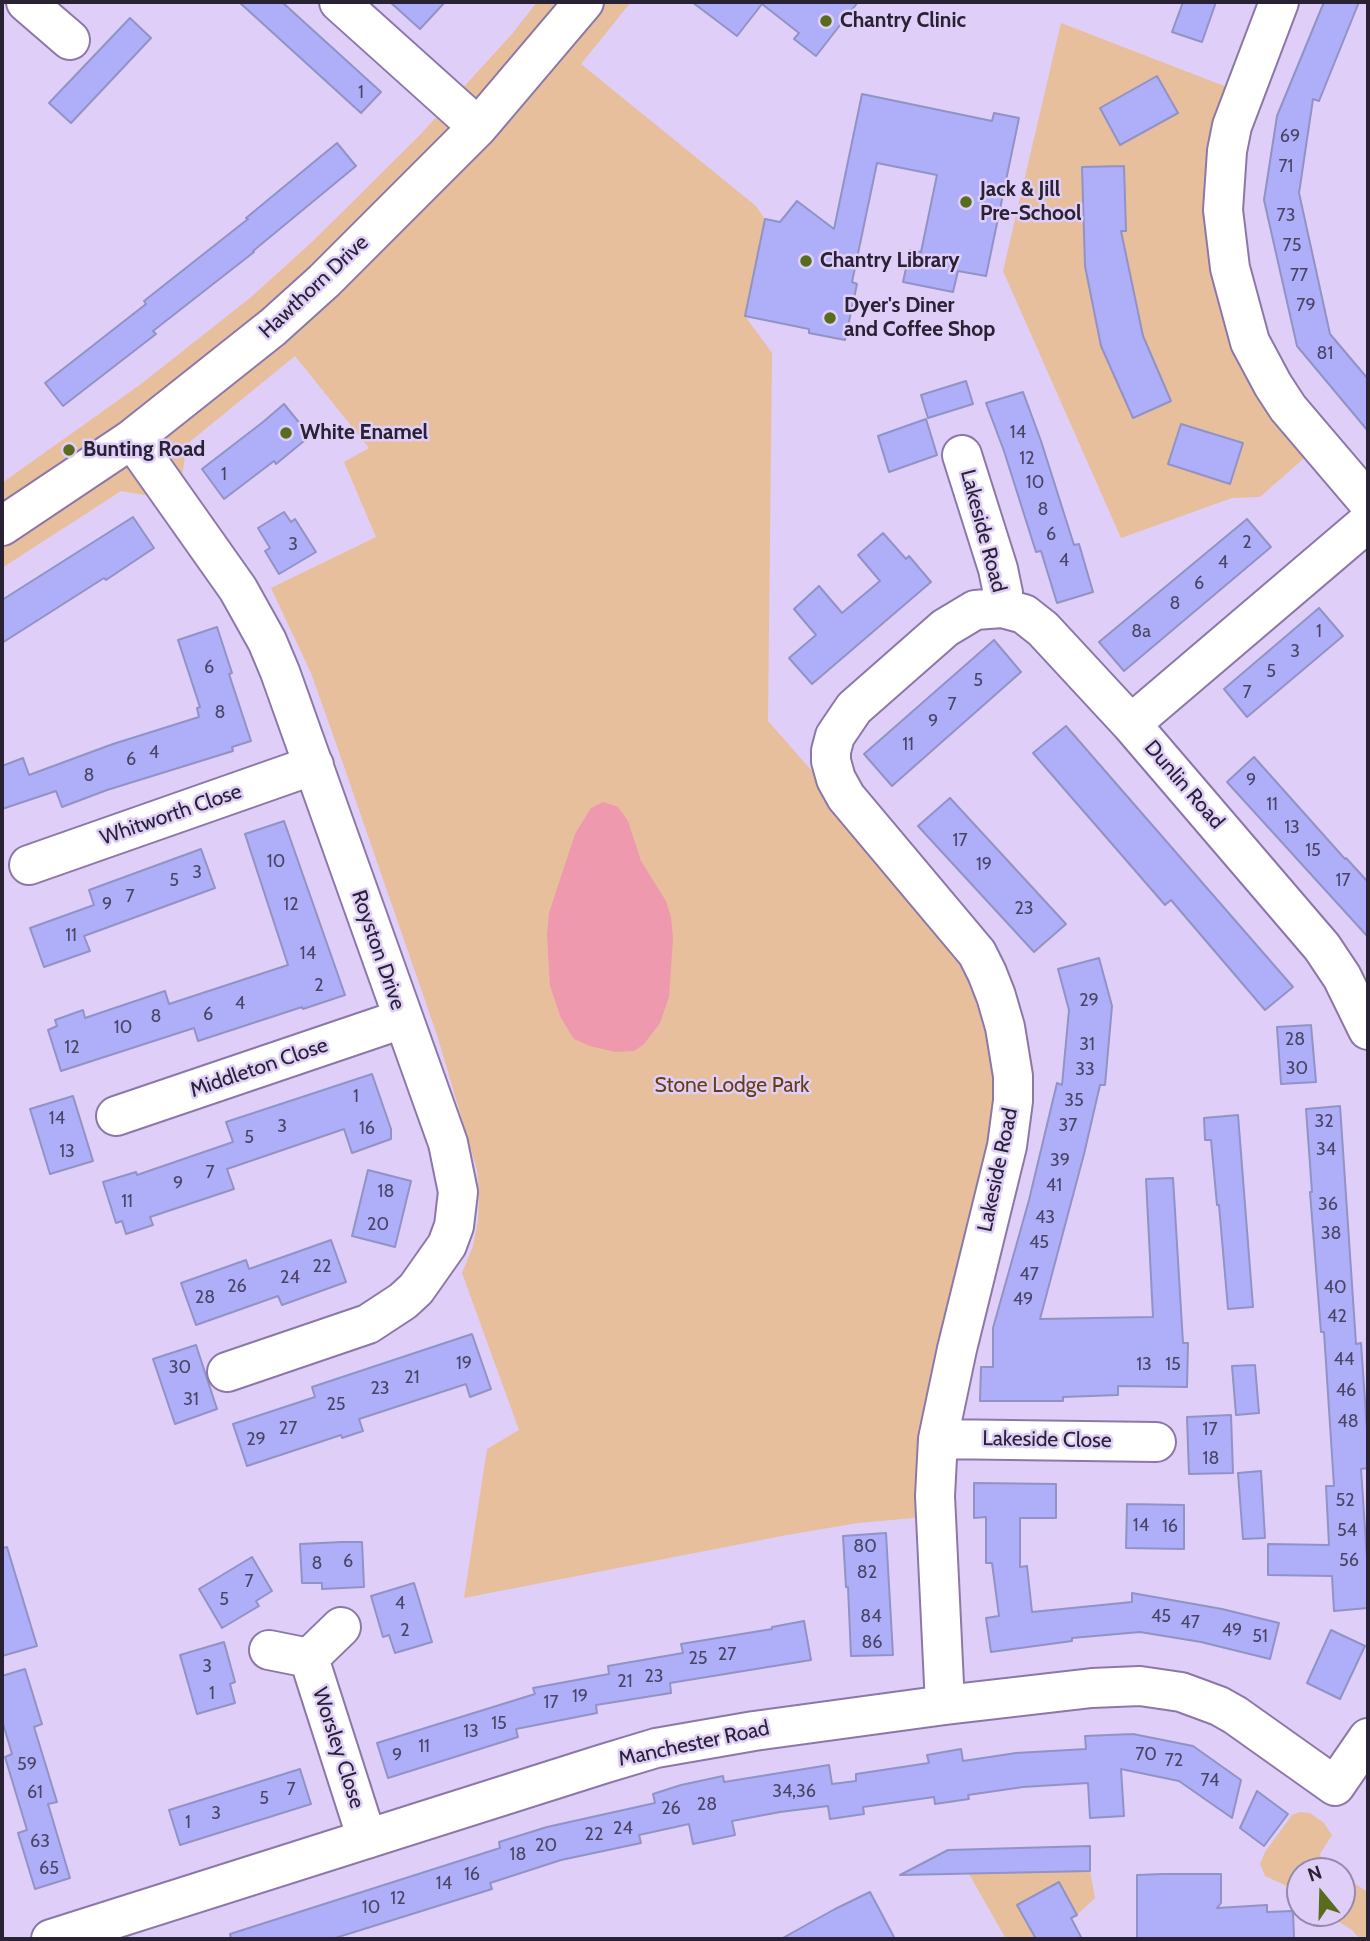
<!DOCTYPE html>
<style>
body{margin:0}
#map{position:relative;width:1370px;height:1941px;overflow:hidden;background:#dfcef8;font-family:Cabin,sans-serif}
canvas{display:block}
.frame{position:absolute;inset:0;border:4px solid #292134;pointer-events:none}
.north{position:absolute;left:1286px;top:1857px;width:70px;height:70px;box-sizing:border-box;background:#dfcef8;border:2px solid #9689aa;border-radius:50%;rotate:341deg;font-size:19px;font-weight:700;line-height:28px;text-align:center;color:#292134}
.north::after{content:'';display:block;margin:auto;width:24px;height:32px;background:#576d1d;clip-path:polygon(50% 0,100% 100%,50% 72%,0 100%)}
</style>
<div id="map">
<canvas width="1370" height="1941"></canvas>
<div class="frame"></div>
<div class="north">N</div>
</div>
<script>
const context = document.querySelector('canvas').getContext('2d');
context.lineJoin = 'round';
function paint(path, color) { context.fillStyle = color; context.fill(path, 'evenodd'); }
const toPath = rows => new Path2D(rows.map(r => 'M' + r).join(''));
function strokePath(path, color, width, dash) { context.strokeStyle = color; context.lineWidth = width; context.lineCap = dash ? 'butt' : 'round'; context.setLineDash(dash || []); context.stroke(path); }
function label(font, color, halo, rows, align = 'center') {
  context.font = font + ' Cabin,sans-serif'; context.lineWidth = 5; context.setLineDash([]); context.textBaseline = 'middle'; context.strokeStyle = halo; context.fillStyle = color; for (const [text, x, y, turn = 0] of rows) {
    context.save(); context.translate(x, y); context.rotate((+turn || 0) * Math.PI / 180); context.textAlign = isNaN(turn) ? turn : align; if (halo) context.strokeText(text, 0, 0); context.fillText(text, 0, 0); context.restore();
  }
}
const green = toPath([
 [537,2,631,2,581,64,756,206,765,219,745,316,772,353,768,721,954,932,1003,1070,925,1517,858,1523,787,1535,464,1598,487,1449,519,1430,462,1273,473,1246,478,1220,479,1193,477,1170,437,1035,332,732,311,673,271,588,376,537,344,462,369,448,295,356,187,444,182,477,156,497,121,491,2,568,2,483,141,384,250,298,312,242,420,135,512,34],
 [1061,23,1245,94,1230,268,1319,445,1260,497,1232,498,1121,538,1003,271],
 [1300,1812,1310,1813,1324,1823,1332,1835,1320,1854,1325,1871,1300,1871,1300,1892,1265,1876,1260,1864,1265,1852,1292,1815],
 [1090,1871,1095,1898,1077,1915,1071,1905,1065,1908,1018,1905,1036,1939,1006,1939,969,1874],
 [1342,1876,1368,1892,1368,1939,1360,1939,1352,1930,1325,1913,1342,1913]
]);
const water = toPath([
 [603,802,618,807,628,821,641,861,666,901,671,917,673,938,669,997,660,1023,644,1044,634,1051,615,1052,590,1046,574,1039,561,1018,550,986,547,935,549,913,575,834,591,808]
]);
const building = toPath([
 [239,2,282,2,381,92,361,113,239,2],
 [390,2,445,2,420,29,390,2],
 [692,2,858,2,816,56,794,39,799,33,762,4,737,36,692,2],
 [1183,2,1216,2,1202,42,1172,32,1183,2],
 [1324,2,1359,2,1319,101,1313,99,1299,193,1330,334,1368,379,1368,431,1297,346,1264,200,1277,116,1324,2],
 [130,18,151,38,71,123,49,103,130,18],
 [1157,76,1178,113,1120,145,1100,108,1157,76],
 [862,94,992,121,994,113,1019,118,986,276,958,271,953,292,903,282,910,250,921,252,937,175,877,163,852,282,857,284,845,340,809,333,809,329,745,316,765,219,780,222,797,201,834,229,862,94],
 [337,143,356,166,253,251,254,252,153,331,156,334,63,406,45,383,146,304,144,301,248,219,246,218,337,143],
 [1124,166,1126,231,1121,231,1143,336,1171,401,1133,418,1101,346,1085,266,1082,167,1124,166],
 [966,381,973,404,928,418,921,395,966,381],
 [1023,392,1041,441,1074,545,1079,544,1093,592,1057,603,1041,551,1036,552,1004,451,986,403,1023,392],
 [284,404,310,436,276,464,274,461,224,499,202,469,263,422,284,404],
 [926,419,937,455,889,472,878,436,926,419],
 [1181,424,1243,443,1230,484,1168,464,1181,424],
 [284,512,291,522,295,519,316,552,279,574,265,551,270,548,258,528,284,512],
 [133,517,154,548,106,580,104,578,2,643,2,600,133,517],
 [1247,519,1271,547,1124,671,1099,642,1247,519],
 [883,533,906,559,909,556,931,582,812,684,789,658,816,635,794,609,819,586,842,613,880,581,858,555,883,533],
 [1319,608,1343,636,1247,717,1224,689,1319,608],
 [217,627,232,673,229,674,251,741,232,747,233,751,107,790,62,807,56,791,2,809,2,766,23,758,29,775,113,744,199,717,197,708,200,707,178,640,217,627],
 [994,640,1021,672,892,786,864,754,994,640],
 [1066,726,1293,987,1265,1010,1171,900,1165,905,1033,753,1066,726],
 [1254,757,1345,859,1346,858,1368,882,1368,937,1227,782,1254,757],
 [950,798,1066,924,1034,952,918,826,950,798],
 [284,821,345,995,303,1009,302,1007,198,1041,194,1028,61,1071,48,1030,57,1026,55,1020,83,1010,85,1018,165,991,169,1004,288,965,245,834,284,821],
 [201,849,215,888,84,936,90,951,44,967,30,928,94,905,89,890,201,849],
 [1099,958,1112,1006,1105,1085,1100,1085,1084,1154,1040,1319,1153,1317,1146,1179,1173,1178,1183,1343,1188,1343,1187,1387,1118,1386,1118,1395,1063,1397,1063,1401,980,1401,981,1367,993,1367,993,1328,1029,1200,1057,1083,1062,1085,1069,1010,1058,969,1099,958],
 [1311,1025,1316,1082,1281,1084,1277,1027,1311,1025],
 [372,1074,391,1129,391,1139,352,1153,344,1129,227,1169,234,1189,150,1217,153,1225,126,1234,122,1221,116,1223,103,1182,136,1172,137,1175,233,1142,226,1122,372,1074],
 [73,1096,93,1161,50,1174,30,1109,73,1096],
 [1340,1106,1356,1344,1361,1343,1368,1444,1368,1468,1361,1469,1368,1573,1368,1608,1334,1611,1332,1576,1268,1575,1268,1544,1329,1545,1326,1486,1334,1486,1324,1332,1321,1332,1310,1192,1312,1192,1306,1109,1340,1106],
 [1238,1115,1253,1307,1228,1309,1219,1205,1217,1205,1211,1140,1205,1140,1204,1118,1238,1115],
 [368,1170,411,1181,395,1247,352,1236,368,1170],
 [331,1240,346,1282,282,1305,278,1296,196,1325,181,1283,246,1260,249,1269,331,1240],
 [472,1334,491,1389,470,1397,466,1384,359,1419,363,1431,342,1438,341,1435,247,1466,233,1424,315,1397,312,1387,472,1334],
 [196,1345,217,1409,175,1424,153,1359,196,1345],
 [1255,1365,1259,1413,1236,1415,1232,1366,1255,1365],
 [1231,1415,1233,1473,1189,1474,1187,1417,1231,1415],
 [1261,1471,1265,1538,1243,1539,1238,1473,1261,1471],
 [974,1483,1056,1484,1056,1518,1020,1518,1020,1567,1027,1566,1032,1612,1132,1602,1132,1593,1222,1609,1279,1623,1270,1659,1201,1642,1140,1632,1072,1638,1072,1641,991,1652,986,1618,999,1616,992,1563,986,1563,986,1517,974,1518,974,1483],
 [1127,1504,1184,1505,1184,1549,1126,1548,1127,1504],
 [886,1533,893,1655,851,1656,848,1587,846,1587,843,1536,886,1533],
 [342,1542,362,1542,364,1587,322,1589,322,1583,302,1583,300,1544,342,1542],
 [7,1547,37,1646,2,1656,2,1548,7,1547],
 [252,1557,272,1591,256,1601,259,1606,222,1628,199,1589,252,1557],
 [414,1583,432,1642,395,1653,389,1635,383,1637,371,1596,414,1583],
 [804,1621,811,1660,670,1683,671,1693,596,1705,597,1713,516,1729,518,1737,388,1778,377,1743,535,1694,533,1688,609,1674,608,1666,683,1653,681,1644,772,1629,772,1627,804,1621],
 [1331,1630,1365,1646,1340,1699,1307,1683,1331,1630],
 [224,1642,235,1682,230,1684,235,1703,197,1714,180,1655,224,1642],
 [25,1669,42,1724,34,1727,57,1802,48,1804,70,1878,35,1889,18,1833,27,1830,5,1757,12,1754,2,1720,2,1676,25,1669],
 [1133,1734,1193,1746,1241,1780,1232,1818,1179,1781,1121,1769,1124,1816,1090,1818,1088,1783,1023,1787,968,1795,969,1799,935,1804,934,1797,863,1807,864,1814,830,1819,828,1806,780,1812,732,1821,735,1835,693,1844,689,1824,639,1835,641,1843,561,1860,490,1883,492,1889,332,1939,231,1939,230,1934,500,1848,499,1842,547,1827,655,1803,653,1794,681,1785,723,1776,724,1782,829,1765,832,1784,856,1781,856,1774,929,1763,927,1755,961,1749,963,1761,1016,1753,1086,1749,1085,1736,1133,1734],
 [300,1769,311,1804,180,1845,169,1810,300,1769],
 [1257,1791,1288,1814,1264,1846,1240,1828,1257,1791],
 [1090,1846,1090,1871,900,1875,948,1850,1090,1846],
 [1163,1874,1221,1874,1221,1903,1217,1908,1267,1905,1267,1912,1293,1911,1294,1939,1137,1939,1137,1875,1163,1874],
 [1059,1882,1077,1915,1071,1918,1082,1939,1036,1939,1017,1905,1059,1882],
 [870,1892,895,1939,781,1939,835,1909,870,1892]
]);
const minor = toPath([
 [26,2,70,40],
 [339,2,478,127],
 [1279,2,1232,126,1227,151,1223,210,1230,268,1250,342,1273,385,1288,408,1368,502],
 [132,439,238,589,267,641,280,672,448,1143,458,1192,454,1226,447,1245,416,1289,403,1301,368,1324,227,1372],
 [962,455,998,569,1003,593,1002,608,1024,614,1043,629,1131,724],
 [1368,522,1131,724,1322,947,1342,977,1368,1030],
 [2,526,132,439,273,327,324,281,478,127,584,2],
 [29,865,314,765],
 [116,1116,402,1019],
 [938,1439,1156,1442],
 [269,1650,309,1658,341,1627],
 [309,1658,367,1839],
 [945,1705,935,1496,938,1439,957,1349,1007,1146,1013,1101,1013,1076,1005,1027,996,996,987,973,977,953,846,797,836,779,831,761,831,751,835,736,854,708,945,628,975,610,1002,608],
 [51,1939,603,1764,656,1748,754,1731,945,1705,1092,1688,1140,1686,1181,1692,1219,1706,1235,1715,1335,1786,1368,1738]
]);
const markers = [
 [826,21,7,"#576d1d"],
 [966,202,7,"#576d1d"],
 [806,261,7,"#576d1d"],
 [830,318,7,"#576d1d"],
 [286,433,7,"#576d1d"],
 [69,450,7,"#576d1d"]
];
const numberNames = [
 ["1",361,93],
 ["69",1290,137],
 ["71",1286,167],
 ["73",1286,216],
 ["75",1292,246],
 ["77",1299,276],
 ["79",1306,306],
 ["81",1325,354],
 ["14",1018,433],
 ["12",1027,459],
 ["1",224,475],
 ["10",1035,483],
 ["8",1043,510],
 ["6",1051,535],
 ["2",1247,543],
 ["3",293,545],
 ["4",1064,561],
 ["4",1223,563],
 ["6",1199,584],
 ["8",1175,604],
 ["8a",1141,632],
 ["1",1319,632],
 ["3",1295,652],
 ["6",209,668],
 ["5",1271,672],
 ["5",978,681],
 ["7",1247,693],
 ["7",952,705],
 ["8",220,713],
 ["9",933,722],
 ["11",908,745],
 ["4",154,753],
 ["6",131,760],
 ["8",89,776],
 ["9",1251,781],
 ["11",1272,805],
 ["13",1292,828],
 ["17",960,841],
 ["15",1313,851],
 ["10",276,862],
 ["19",984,865],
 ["3",197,873],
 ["5",174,881],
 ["17",1343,881],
 ["7",130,897],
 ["9",107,905],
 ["12",291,905],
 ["23",1024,909],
 ["11",71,936],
 ["14",308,954],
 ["2",319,986],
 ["29",1089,1001],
 ["4",240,1004],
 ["6",208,1015],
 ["8",156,1017],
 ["10",123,1028],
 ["28",1295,1040],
 ["31",1087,1045],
 ["12",72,1048],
 ["30",1297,1069],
 ["33",1085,1070],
 ["1",356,1097],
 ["35",1074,1101],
 ["14",57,1119],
 ["32",1324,1122],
 ["37",1068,1126],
 ["3",282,1127],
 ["16",367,1129],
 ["5",249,1138],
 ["34",1326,1150],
 ["13",67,1152],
 ["39",1060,1161],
 ["7",210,1173],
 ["9",178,1184],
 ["41",1054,1186],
 ["18",386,1192],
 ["11",127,1202],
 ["36",1328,1205],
 ["43",1045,1218],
 ["20",378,1225],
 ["38",1331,1234],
 ["45",1039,1243],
 ["22",322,1267],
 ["47",1029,1275],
 ["24",290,1278],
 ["26",237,1287],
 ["40",1335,1288],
 ["28",205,1298],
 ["49",1023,1300],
 ["42",1337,1317],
 ["44",1344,1360],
 ["19",464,1364],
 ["13",1144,1365],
 ["15",1173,1365],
 ["30",180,1368],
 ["21",412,1378],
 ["23",380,1389],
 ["46",1346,1391],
 ["31",191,1400],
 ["25",336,1405],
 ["48",1348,1422],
 ["27",288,1429],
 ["17",1210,1430],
 ["29",256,1440],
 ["18",1211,1459],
 ["52",1345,1501],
 ["14",1141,1526],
 ["16",1170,1527],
 ["54",1347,1531],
 ["80",865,1547],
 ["56",1349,1561],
 ["6",348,1562],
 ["8",317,1564],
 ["82",867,1573],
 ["7",249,1582],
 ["5",224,1600],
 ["4",400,1604],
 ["84",871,1617],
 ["45",1161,1617],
 ["47",1190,1623],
 ["2",405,1631],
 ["49",1232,1631],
 ["51",1260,1637],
 ["86",872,1643],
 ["27",727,1655],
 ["25",698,1659],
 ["3",207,1667],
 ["23",654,1677],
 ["21",625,1682],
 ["1",212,1694],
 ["19",580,1697],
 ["17",551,1703],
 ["15",499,1724],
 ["13",471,1732],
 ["11",424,1747],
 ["70",1146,1755],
 ["9",397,1756],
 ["72",1174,1761],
 ["59",27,1765],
 ["74",1210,1781],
 ["7",291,1790],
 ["34,36",794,1792],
 ["61",35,1793],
 ["5",264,1799],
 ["28",707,1805],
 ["26",671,1809],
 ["3",216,1814],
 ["1",188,1823],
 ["24",623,1829],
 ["22",594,1835],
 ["63",40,1842],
 ["20",546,1846],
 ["18",518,1855],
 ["65",49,1869],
 ["16",472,1875],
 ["14",444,1884],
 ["12",398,1899],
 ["10",371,1908]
];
const poiNames = [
 ["Chantry Clinic",840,21],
 ["Jack & Jill",980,190],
 ["Pre-School",980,214],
 ["Chantry Library",820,261],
 ["Dyer's Diner",844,306],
 ["and Coffee Shop",844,330],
 ["White Enamel",300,433],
 ["Bunting Road",83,450]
];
const streetNames = [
 ["Hawthorn Drive",314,287,-43],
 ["Lakeside Road",983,531,75],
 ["Dunlin Road",1184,785,49],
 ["Whitworth Close",171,815,-19],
 ["Royston Drive",378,950,71],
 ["Middleton Close",259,1068,-19],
 ["Lakeside Road",998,1170,-78],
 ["Lakeside Close",1047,1440,1],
 ["Manchester Road",694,1744,-12],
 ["Worsley Close",338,1748,72]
];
const parkNames = [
 ["Stone Lodge Park",732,1086]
];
paint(green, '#e7bf9c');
paint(water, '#ee99ae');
paint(building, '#afaff9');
strokePath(building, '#9192c5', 2);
strokePath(minor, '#8c78a8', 42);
strokePath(minor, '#fff', 38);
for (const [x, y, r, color] of markers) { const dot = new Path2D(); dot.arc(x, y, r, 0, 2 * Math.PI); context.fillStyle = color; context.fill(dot); strokePath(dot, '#dfcef8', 2.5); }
label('18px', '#4a4465', null, numberNames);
label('bold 21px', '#292134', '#dfcef8', poiNames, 'left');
label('21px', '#292134', '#dfcef8', streetNames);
label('21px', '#663e11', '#dfcef8', parkNames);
</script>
